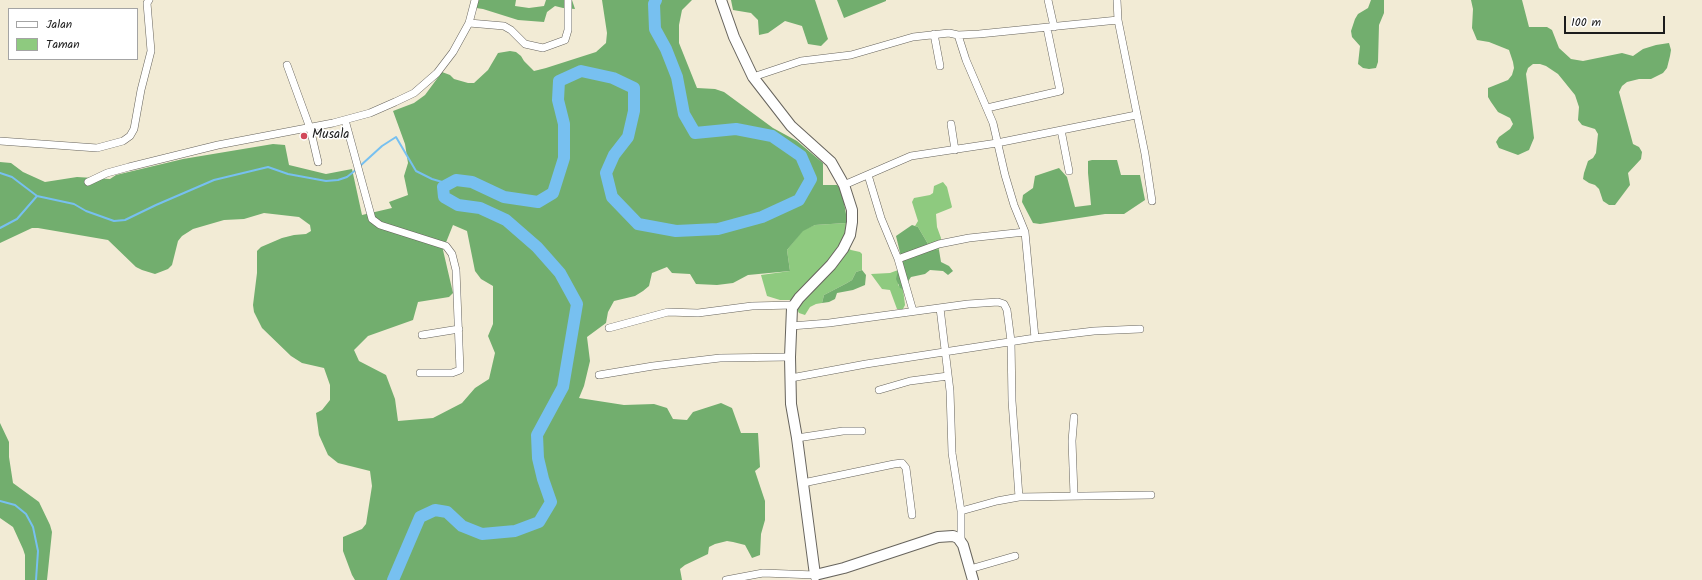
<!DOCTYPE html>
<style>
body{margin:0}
#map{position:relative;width:1702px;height:580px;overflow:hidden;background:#f2ebd5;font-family:Kalam,sans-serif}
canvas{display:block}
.legend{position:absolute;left:8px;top:8px;width:130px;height:52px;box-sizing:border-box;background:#fff;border:1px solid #a4a4a4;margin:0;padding:5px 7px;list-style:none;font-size:12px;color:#1c1c1c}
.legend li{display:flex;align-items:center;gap:8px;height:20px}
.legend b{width:20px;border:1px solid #a4a4a4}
.scale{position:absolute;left:1564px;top:16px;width:101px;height:18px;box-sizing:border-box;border:2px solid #1c1c1c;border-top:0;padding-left:5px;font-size:12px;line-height:14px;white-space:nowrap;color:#1c1c1c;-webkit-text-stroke:3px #fff;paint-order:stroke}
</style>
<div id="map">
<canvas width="1702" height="580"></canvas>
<ul class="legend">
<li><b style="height:5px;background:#fff"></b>Jalan</li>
<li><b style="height:11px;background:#8eca7f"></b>Taman</li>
</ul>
<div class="scale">100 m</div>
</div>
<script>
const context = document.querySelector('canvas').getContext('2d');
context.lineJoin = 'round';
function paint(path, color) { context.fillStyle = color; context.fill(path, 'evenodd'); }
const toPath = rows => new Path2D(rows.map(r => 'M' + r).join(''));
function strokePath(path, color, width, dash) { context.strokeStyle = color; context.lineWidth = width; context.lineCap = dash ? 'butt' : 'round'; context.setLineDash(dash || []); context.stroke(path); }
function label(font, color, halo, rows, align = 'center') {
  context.font = font + ' Kalam,sans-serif'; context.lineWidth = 3; context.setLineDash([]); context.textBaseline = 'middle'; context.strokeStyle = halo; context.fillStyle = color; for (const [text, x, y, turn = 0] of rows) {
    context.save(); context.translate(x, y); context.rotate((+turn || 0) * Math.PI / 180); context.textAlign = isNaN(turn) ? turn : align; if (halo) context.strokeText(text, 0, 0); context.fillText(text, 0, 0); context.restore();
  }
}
const green = toPath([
 [943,182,947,187,952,207,951,208,936,214,937,227,941,238,939,250,934,250,928,244,918,227,915,226,918,221,912,202,914,198,930,195,933,193,934,186],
 [846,223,845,234,842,244,851,250,860,252,862,254,862,270,856,272,852,280,847,283,824,295,822,303,816,304,810,307,805,315,799,313,792,300,780,300,767,296,761,275,790,271,787,250,803,230,815,225],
 [898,270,898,285,903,289,905,305,903,309,897,309,890,290,882,289,871,274,890,273]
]);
const forest = toPath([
 [478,0,516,0,515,6,529,8,544,6,546,0,572,0,575,9,563,8,555,6,547,12,544,22,518,20,483,9,476,8],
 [602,0,692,0,682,10,679,25,679,43,697,88,715,89,724,92,773,128,797,141,823,163,823,185,837,185,842,191,846,214,846,223,815,225,803,231,787,250,790,271,748,275,733,283,717,285,696,284,690,274,672,273,667,267,652,273,649,286,643,291,635,296,614,301,608,312,606,323,587,337,590,361,584,386,579,398,624,405,654,404,667,408,673,419,687,420,693,412,721,403,732,408,741,433,758,433,760,467,755,471,765,501,765,520,761,534,760,555,752,558,745,545,733,542,727,541,715,544,709,547,708,554,685,565,680,569,682,580,355,580,352,575,343,551,343,537,362,529,366,524,372,486,370,471,338,463,328,455,319,435,316,413,322,410,330,400,330,385,324,368,302,363,291,356,262,328,254,312,253,305,257,273,257,251,261,247,282,238,294,235,306,234,311,231,310,225,299,217,264,213,244,219,224,220,193,229,182,236,178,241,172,265,168,269,155,274,142,270,136,267,108,240,38,228,32,228,0,243,0,162,11,163,23,172,45,182,77,177,110,179,116,175,183,159,273,144,285,145,289,165,326,174,352,169,362,215,392,208,389,202,408,195,404,176,408,163,405,144,393,111,414,103,425,95,442,72,450,75,454,79,468,83,474,83,488,70,498,53,510,51,516,52,521,56,524,61,534,71,546,68,596,52,606,43,607,33],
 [453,225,467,231,475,271,481,279,493,286,493,324,488,336,495,353,489,379,475,388,462,403,433,418,398,421,395,399,386,375,359,361,354,350,368,336,413,320,418,302,449,297,453,293,443,250],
 [731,0,815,0,828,39,821,46,808,44,802,26,785,21,768,33,759,35,758,20,751,13,733,10],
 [837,0,886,0,886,1,844,18],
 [1371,0,1384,0,1384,13,1379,25,1378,62,1376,68,1369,69,1363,68,1358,64,1360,46,1352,37,1351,31,1355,19,1358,14,1368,8],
 [1471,0,1522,0,1529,27,1547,27,1552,30,1559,48,1571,59,1583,61,1622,53,1633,56,1643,49,1656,45,1669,43,1671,50,1670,56,1667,68,1663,73,1651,79,1639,79,1627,82,1622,86,1619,92,1633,144,1639,147,1642,152,1641,159,1628,173,1630,185,1615,205,1609,205,1603,201,1599,189,1595,185,1589,183,1583,179,1584,173,1588,161,1593,158,1596,153,1598,134,1595,129,1582,125,1578,120,1579,107,1575,95,1558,74,1546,66,1540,64,1533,64,1528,68,1526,74,1534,138,1529,150,1518,155,1499,148,1496,142,1499,137,1510,129,1513,124,1510,118,1498,112,1491,102,1488,97,1488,88,1508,80,1512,75,1514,68,1513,62,1509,50,1489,42,1477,40,1472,28,1473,9],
 [1092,160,1117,160,1121,175,1140,175,1145,200,1124,214,1105,214,1040,224,1033,223,1022,202,1023,195,1033,188,1035,176,1059,168,1067,177,1075,207,1091,205,1088,173,1088,161],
 [912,225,918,227,928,244,934,249,939,250,941,262,949,266,953,271,948,275,943,271,930,270,925,274,911,277,903,289,900,288,896,279,898,270,903,265,896,236],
 [862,270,866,275,865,285,853,290,837,293,835,299,829,302,822,303,824,295,847,283,852,280,856,272],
 [0,423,9,442,9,457,13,483,39,502,50,525,52,532,47,580,25,580,25,555,23,549,13,527,0,518]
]);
const stream = toPath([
 [360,166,382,146,396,137,416,171,432,179,449,184],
 [0,173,12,177,37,196],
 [0,228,17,219,37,196,74,204,86,211,114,221,125,220,156,205,214,180,268,167,288,174,326,181,338,180,347,177,357,169],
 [0,501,15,505,26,514,33,527,38,551,36,580]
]);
const river = toPath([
 [393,580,420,517,435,510,447,512,462,526,482,534,515,531,539,522,551,502,543,479,538,458,537,435,563,387,577,304,560,273,537,247,506,220,480,208,458,205,444,197,443,187,456,180,472,182,504,197,538,202,553,193,564,158,564,124,558,100,559,81,581,71,613,78,634,88,634,111,628,137,614,155,606,173,612,197,638,224,676,231,718,229,762,217,799,200,811,179,801,156,772,136,736,129,695,133,684,114,677,77,666,49,655,29,654,4,656,0]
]);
const street = toPath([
 [1048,0,1054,27],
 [1117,0,1118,20,1145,154,1152,201],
 [469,23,504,26,511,30,525,44,543,48,565,40,568,30,568,0],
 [934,34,940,66],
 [287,65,310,128,318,162],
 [753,77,801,61,851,55,913,37,949,33,958,35,979,34,1118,20],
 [987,108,1060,91,1047,28],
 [345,120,372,219,380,225,446,246,452,254,456,270,460,370,452,373,420,373],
 [951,124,955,150],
 [1061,130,1069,171],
 [0,141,97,148,123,141,130,136,134,129,141,90,151,51,147,3,149,0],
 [868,175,881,218,898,259,939,244,969,238,1025,232],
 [88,182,107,173,129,167,218,145,333,123,370,113,395,102,414,93,437,73,453,52,469,23,475,0],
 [844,185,911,156,997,143,1136,115],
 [898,259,913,311],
 [940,308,950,391,952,453,961,511,997,501,1019,497,1151,495],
 [791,326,829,323,968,304,998,302,1004,304,1007,310,1011,341,1012,401,1019,497],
 [609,328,668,312,698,313,752,306,793,305],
 [422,335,459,329],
 [1035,338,1094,331,1140,329],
 [599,375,653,366,720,358,790,357],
 [791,378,866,364,1035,338,1025,232,1014,205,1005,175,993,123,966,60,958,35],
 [879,390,910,381,948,376],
 [797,438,843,431,862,431],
 [803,483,894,464,902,463,906,468,912,515],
 [1074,495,1072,441,1074,417],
 [961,542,961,511],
 [970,569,1015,556],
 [726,580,763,573,815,575,815,580]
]);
const secondary = toPath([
 [721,0,734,37,753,77,791,126,831,162,844,185,852,210,852,222,850,235,843,249,831,265,799,298,792,308,790,357,791,404,797,438,815,575,844,568,938,537,953,536,958,538,963,545,973,580]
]);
const markers = [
 [304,136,4,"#d1495b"]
];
const poiNames = [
 ["Musala",312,136]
];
paint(green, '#8eca7f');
paint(forest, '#72ae6e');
strokePath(stream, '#77c0f0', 2);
strokePath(river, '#77c0f0', 12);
strokePath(street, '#67645d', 8);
strokePath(secondary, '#67645d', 12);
strokePath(street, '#fff', 7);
strokePath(secondary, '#fff', 10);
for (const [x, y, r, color] of markers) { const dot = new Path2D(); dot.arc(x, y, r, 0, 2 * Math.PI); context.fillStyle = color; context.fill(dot); strokePath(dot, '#fff', 1.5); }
label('13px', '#1c1c1c', '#fff', poiNames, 'left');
</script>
